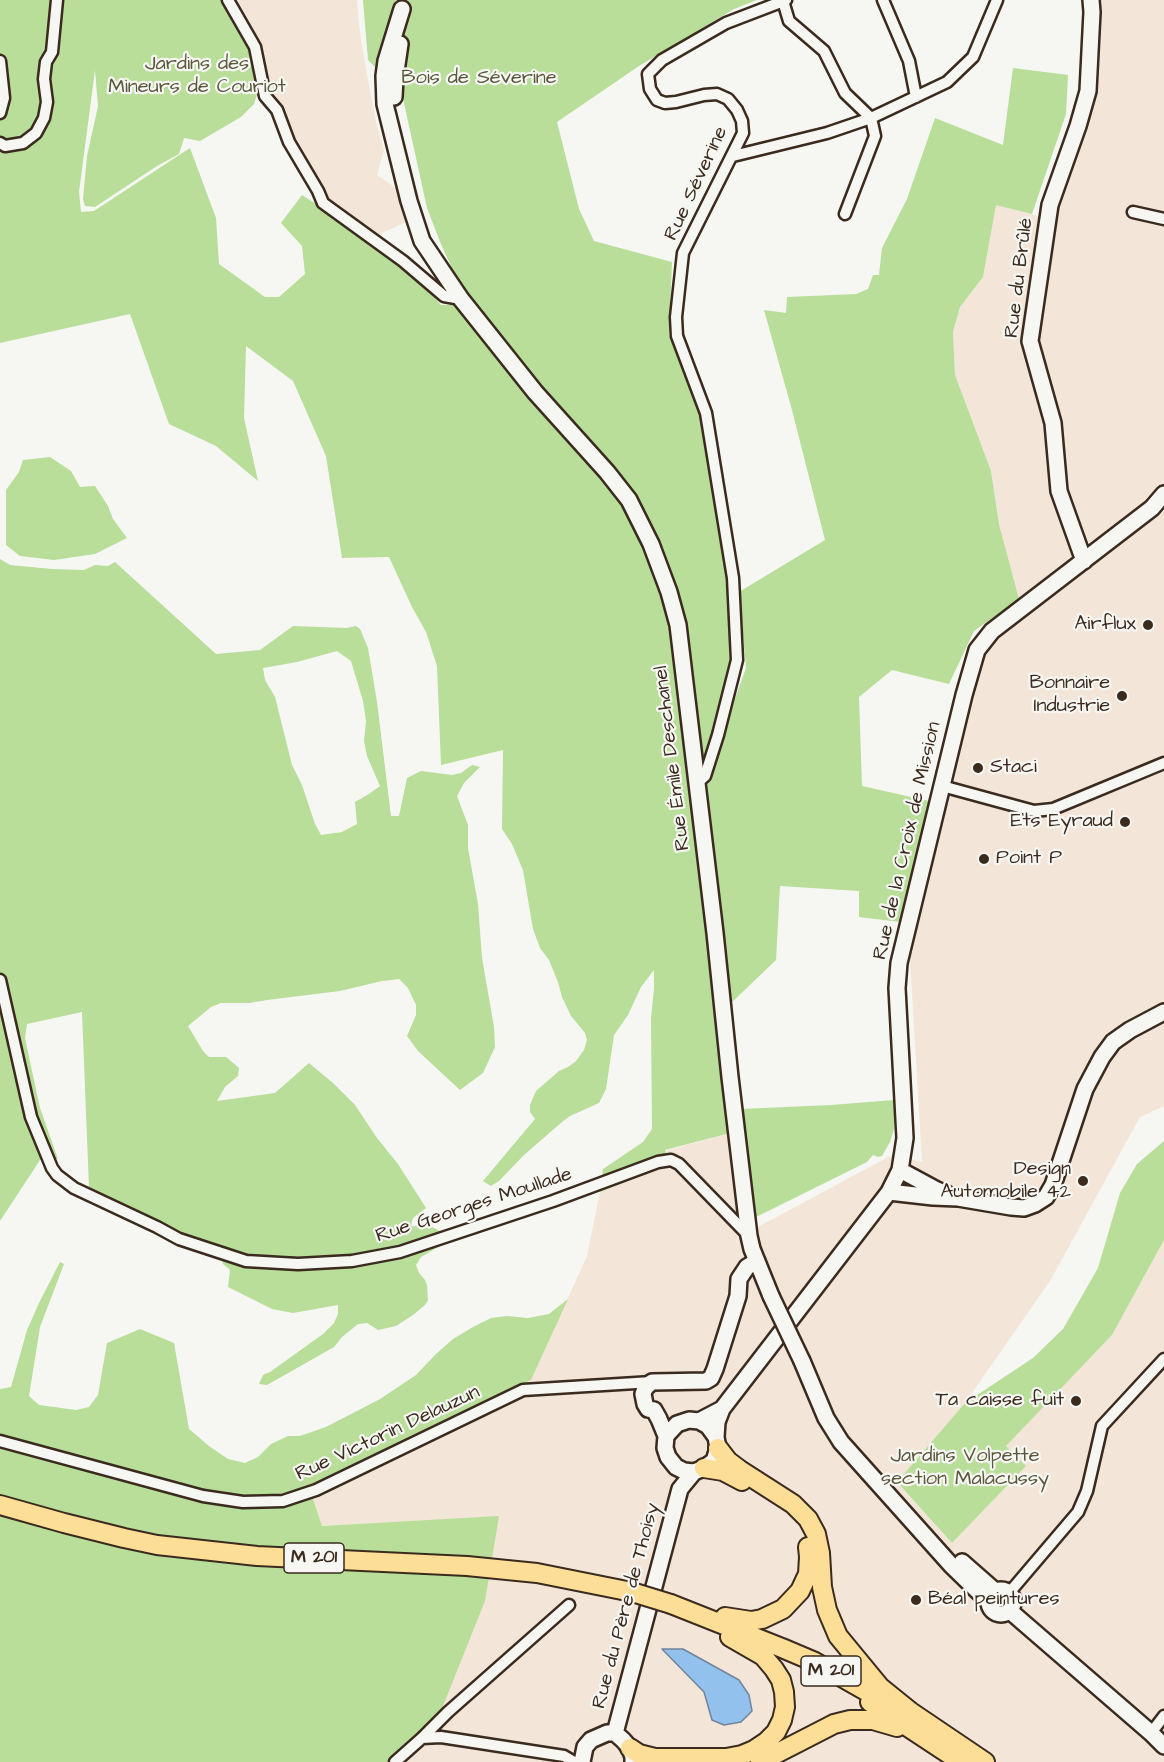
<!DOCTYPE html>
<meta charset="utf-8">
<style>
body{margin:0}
canvas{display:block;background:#f6f6f2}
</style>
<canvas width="1164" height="1762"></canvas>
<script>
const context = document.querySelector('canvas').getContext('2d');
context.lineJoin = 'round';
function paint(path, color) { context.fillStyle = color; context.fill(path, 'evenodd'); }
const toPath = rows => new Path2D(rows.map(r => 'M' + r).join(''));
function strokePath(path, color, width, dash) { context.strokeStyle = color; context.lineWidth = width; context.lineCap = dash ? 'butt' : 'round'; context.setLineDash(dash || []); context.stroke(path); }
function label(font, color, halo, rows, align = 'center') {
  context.font = font + ' "Architects Daughter",sans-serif'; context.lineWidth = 4.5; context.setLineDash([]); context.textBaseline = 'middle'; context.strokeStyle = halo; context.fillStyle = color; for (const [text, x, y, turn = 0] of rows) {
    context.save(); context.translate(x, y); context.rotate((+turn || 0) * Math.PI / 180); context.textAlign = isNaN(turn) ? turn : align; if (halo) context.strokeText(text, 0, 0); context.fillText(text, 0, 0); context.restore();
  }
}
const built = toPath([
 [240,0,357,0,359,26,366,69,376,122,384,150,377,175,399,190,409,221,375,236,331,203,303,158,281,108,268,88,261,53,252,31,235,3],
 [1096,0,1164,0,1164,1106,1140,1117,1050,1281,965,1403,897,1482,952,1543,1026,1466,1005,1446,1112,1335,1164,1240,1164,1762,397,1762,499,1517,322,1526,309,1487,531,1380,587,1256,600,1192,669,1165,665,1151,730,1133,743,1235,892,1155,922,1162,910,959,983,653,1019,599,999,524,991,471,955,375,953,332,960,307,983,277,996,204,1041,217,1057,206,1095,103]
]);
const green = toPath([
 [0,0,224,0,253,54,257,81,257,94,254,104,241,117,200,141,184,138,179,154,157,166,95,207,85,206,83,199,87,156,98,106,95,70,79,192,81,212,94,211,190,148,216,218,219,264,265,297,279,297,305,274,302,246,281,223,302,195,356,229,431,294,441,305,456,305,623,503,650,552,675,633,730,1133,665,1150,669,1165,600,1192,603,1169,643,1142,652,1129,651,1018,654,989,654,970,641,987,628,1015,614,1035,606,1089,599,1103,570,1116,562,1122,524,1155,499,1181,491,1186,483,1181,535,1119,530,1112,530,1105,536,1091,559,1071,568,1067,576,1061,584,1050,587,1040,585,1033,571,1016,562,997,558,982,549,960,540,948,533,929,523,870,512,844,502,829,503,750,441,765,437,666,426,632,412,607,389,557,342,558,326,456,293,381,246,346,244,418,258,481,216,446,169,424,130,314,0,343],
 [363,0,757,0,734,9,639,66,557,122,579,209,594,241,672,262,669,334,690,379,704,421,726,557,732,668,719,720,705,761,701,763,663,558,636,497,620,482,514,359,464,295,441,244,427,208,402,94,368,60],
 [1013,68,1068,75,1066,114,1032,214,996,205,983,277,960,307,953,332,955,375,991,471,999,524,1019,599,974,631,949,684,892,670,859,697,862,786,929,801,900,922,859,917,859,891,780,886,776,960,728,1006,703,788,746,668,739,592,825,540,792,410,764,310,786,313,787,297,856,294,868,289,873,275,879,275,882,248,907,199,935,118,1003,145],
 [50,457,71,471,80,487,95,486,108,506,113,519,127,538,95,554,54,560,20,556,6,545,6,490,19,472,23,460],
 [0,559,10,565,52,569,84,570,95,565,108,566,115,562,216,654,260,650,293,626,347,628,356,626,360,629,368,648,377,702,391,816,399,816,407,778,421,771,452,775,461,773,472,765,480,767,464,783,457,796,468,825,468,848,478,904,482,958,494,1027,495,1047,483,1073,460,1090,418,1051,407,1036,416,1015,416,1005,408,988,399,979,382,981,340,991,267,1000,249,1003,221,1003,211,1007,188,1026,203,1051,209,1057,226,1057,239,1068,238,1076,225,1087,217,1101,275,1093,309,1063,333,1083,355,1105,377,1138,398,1164,426,1208,413,1218,411,1226,432,1227,442,1232,442,1245,421,1257,416,1265,419,1273,425,1280,427,1285,428,1300,425,1305,413,1315,396,1326,378,1330,367,1323,358,1324,342,1337,334,1347,267,1385,259,1384,263,1375,270,1372,323,1334,334,1323,338,1314,338,1305,293,1313,272,1309,228,1287,230,1270,223,1264,219,1250,178,1235,89,1188,82,1012,27,1024,25,1038,40,1108,58,1159,42,1157,0,1221],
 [337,651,351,661,363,701,366,721,364,741,367,756,380,786,369,794,355,802,357,824,342,832,321,835,315,824,302,785,292,765,275,697,265,680,263,668,297,662],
 [894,1100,894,1129,890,1142,882,1156,878,1157,873,1155,867,1162,752,1219,740,1109,831,1105],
 [1164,1141,1164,1240,1112,1335,1006,1446,1026,1466,952,1543,897,1482,965,1403,1033,1358,1063,1329,1098,1268,1120,1193,1137,1164],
 [60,1262,64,1264,40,1327,29,1396,39,1405,76,1410,89,1407,98,1395,107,1343,140,1329,174,1343,189,1429,209,1446,228,1459,245,1463,258,1457,271,1444,288,1436,300,1436,326,1427,380,1399,416,1375,436,1354,453,1339,473,1327,491,1318,507,1316,528,1318,549,1314,568,1299,531,1380,309,1487,322,1526,499,1516,485,1601,443,1706,397,1762,0,1762,0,1389,11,1387,27,1330,40,1301]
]);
const water = toPath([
 [662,1649,683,1649,739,1680,749,1695,752,1711,741,1722,724,1725,712,1720,704,1692,662,1649]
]);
const street = toPath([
 [228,0,255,47,265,96,277,110,289,142,318,191,323,203,403,261,444,296,461,299],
 [883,0,909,61,916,97],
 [783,1,789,21,824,51,845,93,871,118],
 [0,61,4,98,0,113],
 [0,143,5,146,23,143,36,133,44,118,47,102,44,79,46,62,52,52,57,0],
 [733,156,827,133,871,118,947,82,973,57,997,0],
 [1133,212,1164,219],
 [845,214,875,136,871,118],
 [696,784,705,776,718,735,737,660,733,578,706,413,677,336,676,317,683,253,743,133,742,121,737,110,728,99,717,94,704,95,676,102,665,103,657,100,650,89,648,74,662,60,726,23,786,0],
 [942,786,1034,811,1053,809,1164,763],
 [0,980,31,1117,52,1168,57,1175,74,1188,157,1227,179,1239,246,1261,298,1264,352,1261,400,1252,553,1201,658,1162,671,1160,679,1164,749,1236],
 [0,1441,203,1496,243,1502,283,1501,316,1490,523,1390,652,1382],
 [1009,1593,1078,1512,1087,1491,1102,1426,1164,1359],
 [1151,1733,1164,1716],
 [422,1738,448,1712,569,1605],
 [395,1762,422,1738,441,1737,564,1756,574,1762]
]);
const secondary = toPath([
 [402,9,386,61,384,76,385,104,409,201,422,241,461,299,535,392,607,472,629,500,651,544,669,592,678,625,715,933,730,1077,749,1236,752,1249,771,1296],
 [394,97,395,78,400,44],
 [1084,561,1059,491,1053,423,1030,341,1050,205,1078,126,1088,91,1092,12,1091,0],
 [900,1170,937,1190,947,1194],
 [889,1192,933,1197,958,1198,1011,1207,1024,1208,1035,1204,1046,1197,1053,1185,1085,1089,1102,1057,1113,1042,1130,1030,1164,1012],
 [802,1361,826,1418,841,1442,951,1565,988,1601],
 [699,1421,708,1426,716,1437,718,1448,714,1461,704,1468,694,1472,684,1471,676,1467,668,1457,665,1448,666,1436,677,1424,689,1420,699,1421,722,1409],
 [666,1436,659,1419,654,1410,648,1409,645,1404,643,1394,644,1391,646,1387,652,1382,706,1381,711,1378,715,1369,738,1296,739,1279,747,1267,757,1261],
 [716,1437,717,1422,722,1409,889,1192,900,1170,905,1138,897,988,899,963,964,695,977,650,992,631,1152,508,1164,494],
 [962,1562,995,1591],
 '989 1602a12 12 0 1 1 24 0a12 12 0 1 1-24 0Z',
 [1010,1611,1151,1733,1164,1746],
 [615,1733,680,1489,694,1472],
 [582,1762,585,1747,591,1740,607,1733,615,1733,623,1740,630,1748,633,1757,633,1762]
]);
const highway = toPath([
 [718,1448,728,1461,740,1470,793,1504,808,1519,816,1534,820,1553,822,1587,827,1610,838,1636,880,1687,911,1712,985,1762],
 [704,1468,723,1471,742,1481],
 [0,1505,64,1523,124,1538,157,1545,257,1556,467,1566,537,1573,632,1592],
 [671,1604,782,1648,815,1662,887,1703],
 [725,1617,751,1621,762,1619,783,1609,800,1591,808,1574,809,1557,808,1547],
 [870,1702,961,1762],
 [630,1748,639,1754,655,1758,726,1758,742,1755,754,1750,766,1742,776,1732,782,1720,785,1707,784,1692,781,1680,774,1669,763,1656,730,1637],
 [760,1762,834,1724,850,1720,873,1720,897,1727]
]);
const secondaryBridge = toPath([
 [771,1296,802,1361]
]);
const highwayBridge = toPath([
 [632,1592,671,1604]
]);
const markers = [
 [1148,625,6,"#3b2a1e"],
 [1122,696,6,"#3b2a1e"],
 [978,768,6,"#3b2a1e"],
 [1125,822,6,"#3b2a1e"],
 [984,859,6,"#3b2a1e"],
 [1083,1181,6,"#3b2a1e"],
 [1076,1401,6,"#3b2a1e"],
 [916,1600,6,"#3b2a1e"]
];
const shields = [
 [314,1558,60],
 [831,1671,60]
];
const shieldNames = [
 ["M 201",314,1558],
 ["M 201",831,1671]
];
const parkNames = [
 ["Jardins des",197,65],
 ["Mineurs de Couriot",197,88],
 ["Bois de Séverine",479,79],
 ["Jardins Volpette",965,1457],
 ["section Malacussy",965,1480]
];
const streetNames = [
 ["Rue Séverine",697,184,-65],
 ["Rue du Brûlé",1020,278,-83],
 ["Rue Émile Deschanel",673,758,-97],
 ["Rue de la Croix de Mission",908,841,-77],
 ["Rue Georges Moullade",474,1206,-18],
 ["Rue Victorin Delauzun",388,1434,-25],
 ["Rue du Père de Thoisy",627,1606,-75]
];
const poiNames = [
 ["Airflux",1136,625],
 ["Bonnaire",1110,684],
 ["Industrie",1110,707],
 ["Staci",990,768,"left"],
 ["Ets Eyraud",1113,822],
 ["Point P",996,859,"left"],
 ["Design",1071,1170],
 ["Automobile 42",1071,1193],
 ["Ta caisse fuit",1064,1401],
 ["Béal peintures",928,1600,"left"]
];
paint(built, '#f3e6d8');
paint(green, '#b8de9a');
paint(water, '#93c1ee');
strokePath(water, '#70859b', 1.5);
strokePath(street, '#3b2a1e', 15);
strokePath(secondary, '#3b2a1e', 20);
strokePath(highway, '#3b2a1e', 22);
strokePath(street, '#f6f6f2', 10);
strokePath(secondary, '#f6f6f2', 15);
strokePath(highway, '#fdde96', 18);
strokePath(secondaryBridge, '#3b2a1e', 20, []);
strokePath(highwayBridge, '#3b2a1e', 22, []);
strokePath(secondaryBridge, '#f6f6f2', 15);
strokePath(highwayBridge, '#fdde96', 18);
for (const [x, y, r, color] of markers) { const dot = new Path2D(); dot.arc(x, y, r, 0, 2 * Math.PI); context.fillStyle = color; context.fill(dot); strokePath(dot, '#f6f6f2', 2); }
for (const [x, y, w] of shields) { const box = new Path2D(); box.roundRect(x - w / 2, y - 15, w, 30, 4.5); context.fillStyle = '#f6f6f2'; context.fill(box); strokePath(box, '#3b2a1e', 1.5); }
label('bold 18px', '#3b2a1e', null, shieldNames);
label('20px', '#5a573d', '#f6f6f2', parkNames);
label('20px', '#3b2a1e', '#f6f6f2', streetNames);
label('20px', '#3b2a1e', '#f6f6f2', poiNames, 'right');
</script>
